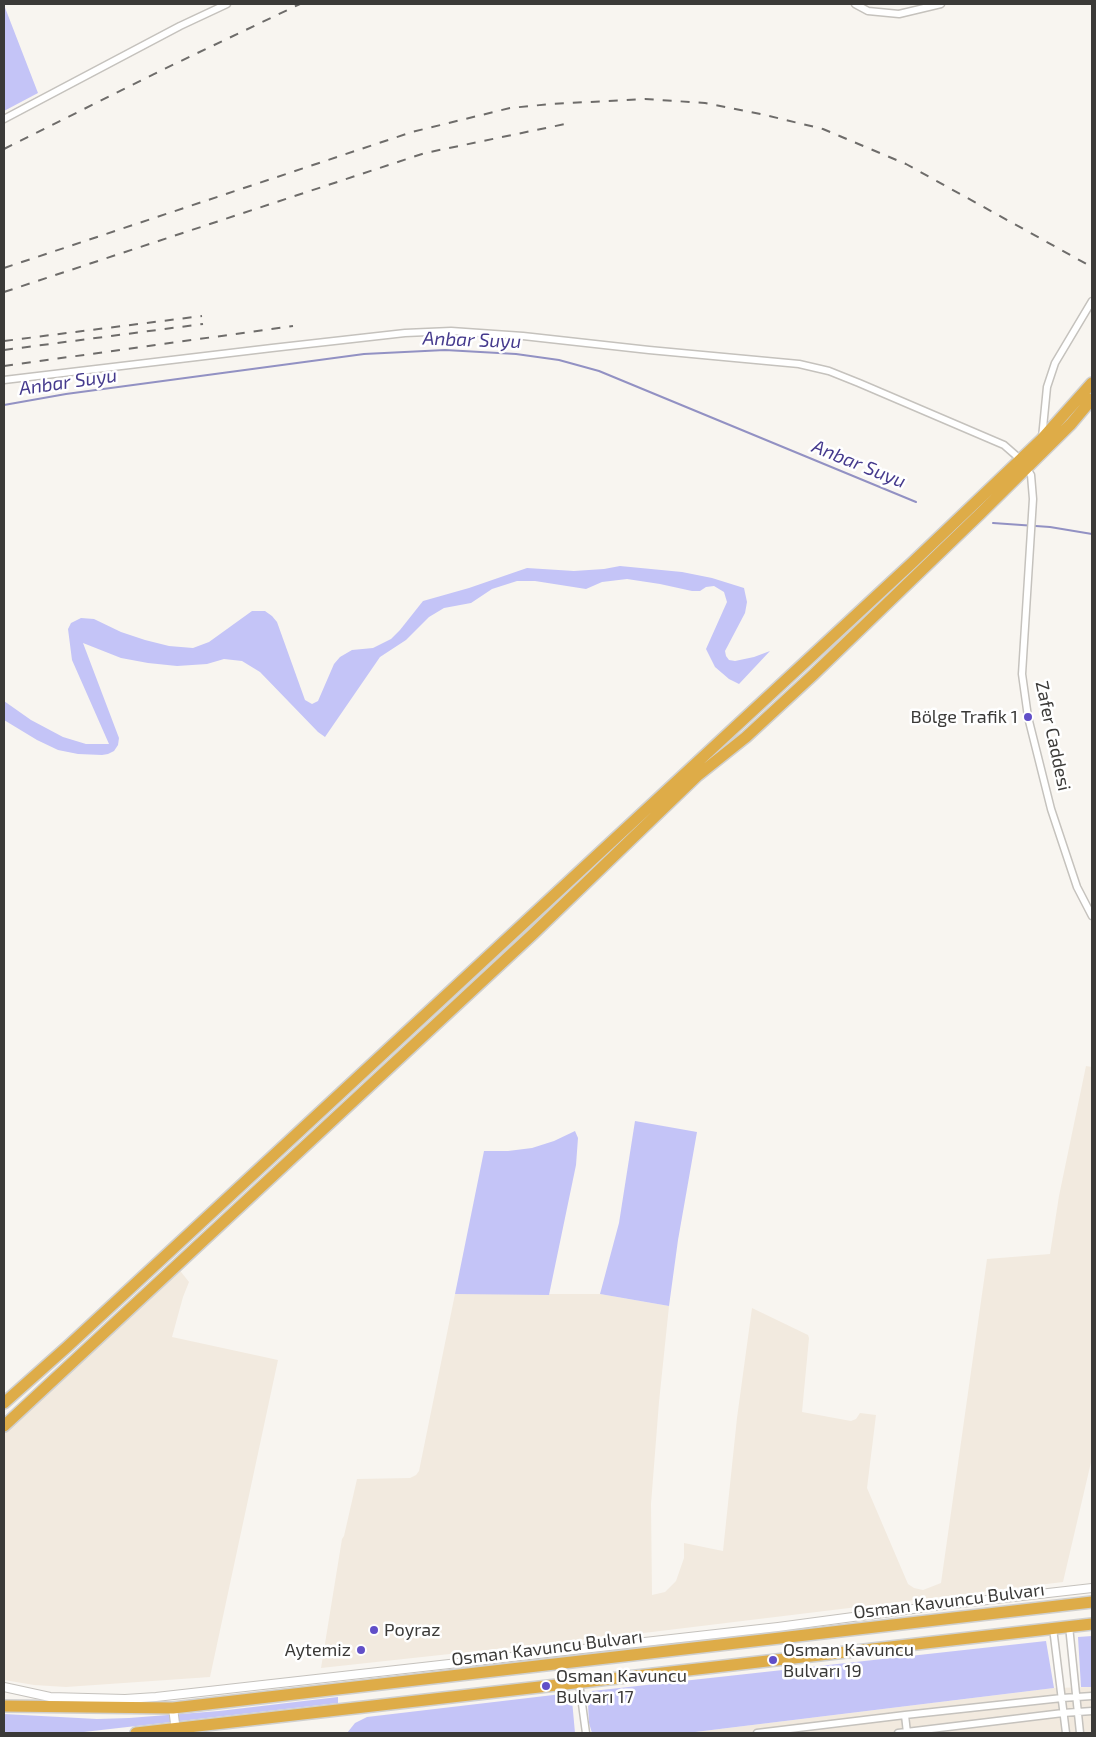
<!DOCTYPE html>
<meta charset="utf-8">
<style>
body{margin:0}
#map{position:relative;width:1096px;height:1737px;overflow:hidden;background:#f8f5f0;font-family:"Exo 2",sans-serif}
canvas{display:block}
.frame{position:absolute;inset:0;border:5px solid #3b3a38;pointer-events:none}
</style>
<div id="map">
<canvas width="1096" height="1737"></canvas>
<div class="frame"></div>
</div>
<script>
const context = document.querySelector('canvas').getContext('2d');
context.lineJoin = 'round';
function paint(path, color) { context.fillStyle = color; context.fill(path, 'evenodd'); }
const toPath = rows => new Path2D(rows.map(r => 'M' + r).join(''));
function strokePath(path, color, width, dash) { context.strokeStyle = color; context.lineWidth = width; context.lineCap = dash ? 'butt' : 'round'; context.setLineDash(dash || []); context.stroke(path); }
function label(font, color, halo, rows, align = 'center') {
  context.font = font + ' "Exo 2",sans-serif'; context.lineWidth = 5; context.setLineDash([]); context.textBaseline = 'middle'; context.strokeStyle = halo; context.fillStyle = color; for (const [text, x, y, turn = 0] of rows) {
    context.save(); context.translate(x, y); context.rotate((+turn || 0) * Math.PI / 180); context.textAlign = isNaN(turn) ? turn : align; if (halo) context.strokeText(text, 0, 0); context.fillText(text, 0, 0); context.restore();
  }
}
const built = toPath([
 [1086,1066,1092,1067,1092,1458,1063,1582,652,1632,321,1668,342,1539,344,1536,357,1479,410,1478,416,1475,419,1471,455,1294,600,1294,669,1306,659,1402,651,1504,652,1595,665,1592,676,1581,684,1558,684,1543,723,1551,737,1418,752,1308,808,1335,809,1338,802,1412,851,1421,856,1419,860,1413,876,1415,867,1488,908,1584,914,1588,923,1590,941,1583,987,1259,1050,1254,1059,1196],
 [178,1268,189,1282,183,1297,172,1337,278,1360,210,1677,66,1687,34,1685,4,1680,4,1428],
 [1092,1687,1092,1733,687,1733,1054,1688]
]);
const green = toPath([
 [4,5,38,93,4,111],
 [620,566,682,572,712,578,744,588,747,602,745,613,725,651,726,656,729,660,735,661,754,657,770,651,739,684,729,679,715,667,706,649,727,602,724,592,714,586,706,587,700,591,692,591,660,584,627,579,602,582,586,589,535,581,517,581,492,589,471,603,444,608,429,617,406,640,380,657,325,737,318,732,260,672,242,661,224,659,207,664,177,666,148,663,121,658,83,643,119,738,118,745,114,751,108,754,102,755,78,754,58,750,37,740,4,720,4,701,31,720,63,737,86,744,109,744,72,660,68,629,71,623,81,618,94,619,121,632,145,640,169,646,193,648,209,642,252,611,265,611,272,616,277,622,305,700,312,704,318,701,334,664,340,657,352,650,373,648,391,639,400,630,423,601,469,588,527,568,574,571,604,569],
 [635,1121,697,1132,678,1240,669,1306,600,1294,619,1223],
 [575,1131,578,1138,576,1165,549,1295,455,1294,484,1151,508,1151,532,1148,554,1141],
 [1092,1636,1092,1687,1081,1687,1078,1637],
 [1046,1641,1054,1688,687,1733,592,1733,589,1723,588,1704,592,1691],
 [562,1694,568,1695,572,1700,575,1733,347,1733,355,1723,367,1717],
 [338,1697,338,1703,75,1733,4,1733,4,1714,97,1719,129,1718,219,1711]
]);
const stream = toPath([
 [4,405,66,394,364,354,445,350,516,354,559,360,599,371,916,502],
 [993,523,1050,527,1092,534]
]);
const minor = toPath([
 [855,4,868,11,899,14,941,4],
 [4,119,180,26,227,4],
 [4,380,272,348,405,333,451,331,523,336,649,350,799,364,829,371,859,383,1004,445,1020,459,1031,475,1033,499,1022,674,1028,717,1051,809,1077,887,1092,916],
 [1042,438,1047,387,1055,363,1092,301],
 [1069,1626,1080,1733],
 [1053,1628,1066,1733],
 [579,1682,586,1733],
 [905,1715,907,1733],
 [757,1733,905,1715,1062,1698,1092,1696],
 [898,1733,1063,1713,1092,1711]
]);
const tertiary = toPath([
 [4,1687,50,1697,125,1699,156,1697,778,1627,943,1605,1092,1588],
 [173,1708,176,1731]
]);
const trunk = toPath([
 [4,1403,67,1347,912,563,1042,439,1092,383],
 [4,1426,533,934,697,776,746,737,813,675,981,513,1071,424,1092,399],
 [4,1706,173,1708,1092,1602],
 [136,1733,1092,1624]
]);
const rail = toPath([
 [4,149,162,70,300,4],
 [4,268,412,132,510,108,551,104,645,99,705,103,765,115,823,129,906,164,1092,267],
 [4,292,425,153,570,123],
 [4,341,202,316],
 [4,350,203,324],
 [4,366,293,326]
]);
const markers = [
 [1028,717,5,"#614fc8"],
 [374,1630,5,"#614fc8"],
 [361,1650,5,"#614fc8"],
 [773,1660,5,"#614fc8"],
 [546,1686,5,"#614fc8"]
];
const poiNames = [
 ["Bölge Trafik 1",1018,717,"right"],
 ["Poyraz",384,1630],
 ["Aytemiz",351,1650,"right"],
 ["Osman Kavuncu",783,1650],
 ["Bulvarı 19",783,1671],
 ["Osman Kavuncu",556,1676],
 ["Bulvarı 17",556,1697]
];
const streetNames = [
 ["Zafer Caddesi",1053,736,78],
 ["Osman Kavuncu Bulvarı",949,1601,-7],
 ["Osman Kavuncu Bulvarı",547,1648,-7]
];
const waterNames = [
 ["Anbar Suyu",472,340,2],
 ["Anbar Suyu",68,382,-8],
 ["Anbar Suyu",859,464,22]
];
paint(built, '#f2eadf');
paint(green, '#c4c4f7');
strokePath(stream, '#9291c3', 2);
strokePath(minor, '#c5c2bd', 9);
strokePath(tertiary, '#c5c2bd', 10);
strokePath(trunk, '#d0d0cf', 14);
strokePath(minor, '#fff', 6);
strokePath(tertiary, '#fff', 8);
strokePath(trunk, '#deac48', 11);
strokePath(rail, '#6e6c6a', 2, [9, 9]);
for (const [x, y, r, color] of markers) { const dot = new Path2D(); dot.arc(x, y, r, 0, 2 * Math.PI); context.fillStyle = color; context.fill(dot); strokePath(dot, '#fff', 2); }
label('18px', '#3b3a38', '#fff', poiNames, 'left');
label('18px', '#3b3a38', '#fff', streetNames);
label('italic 19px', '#453a8d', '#fff', waterNames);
</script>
